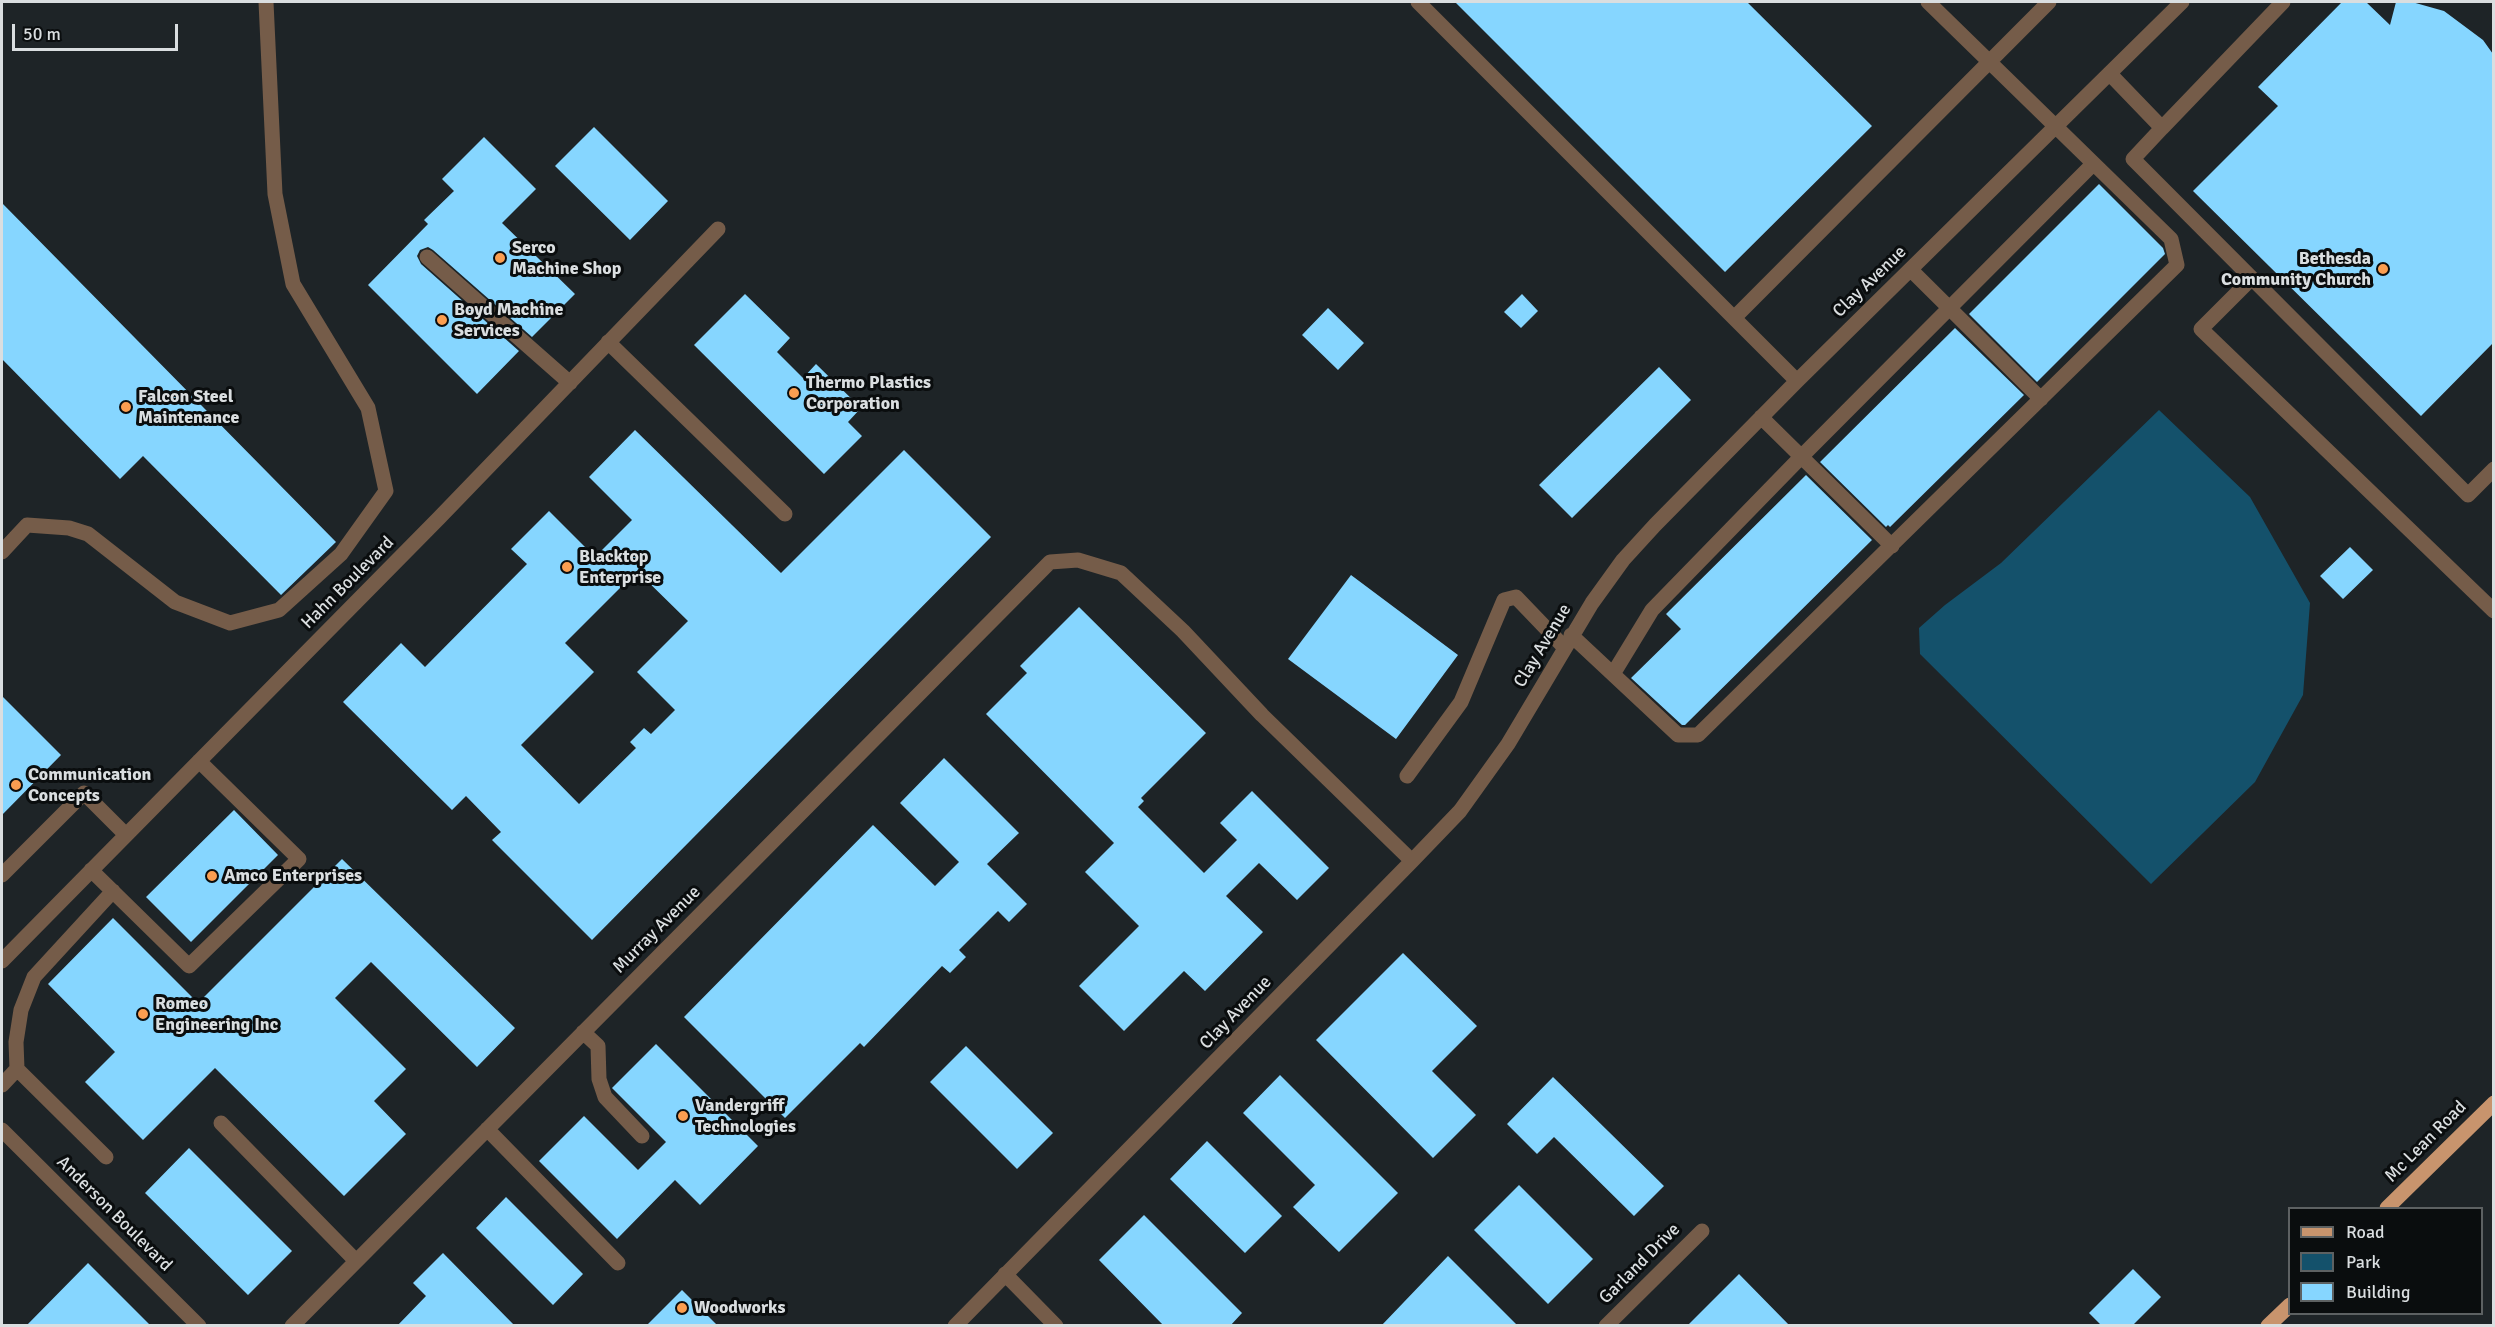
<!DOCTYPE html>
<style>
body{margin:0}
#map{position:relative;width:2495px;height:1327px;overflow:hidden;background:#1e2427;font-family:Signika,sans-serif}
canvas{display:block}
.frame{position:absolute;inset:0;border:3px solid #dadee0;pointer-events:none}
.legend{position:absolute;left:2288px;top:1207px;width:195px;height:108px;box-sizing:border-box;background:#0a0d0e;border:2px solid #5d6162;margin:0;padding:8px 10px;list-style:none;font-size:18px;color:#dadee0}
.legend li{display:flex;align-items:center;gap:12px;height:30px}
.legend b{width:30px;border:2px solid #5d6162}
.scale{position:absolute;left:12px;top:24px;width:166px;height:27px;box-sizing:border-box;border:3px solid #dadee0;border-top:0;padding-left:8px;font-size:18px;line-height:21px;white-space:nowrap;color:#dadee0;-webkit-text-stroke:4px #0a0d0e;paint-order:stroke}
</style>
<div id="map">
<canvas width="2495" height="1327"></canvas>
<div class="frame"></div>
<ul class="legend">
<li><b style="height:8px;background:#c8946d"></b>Road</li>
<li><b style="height:16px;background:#14516b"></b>Park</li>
<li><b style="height:16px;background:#86d6ff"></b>Building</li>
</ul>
<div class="scale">50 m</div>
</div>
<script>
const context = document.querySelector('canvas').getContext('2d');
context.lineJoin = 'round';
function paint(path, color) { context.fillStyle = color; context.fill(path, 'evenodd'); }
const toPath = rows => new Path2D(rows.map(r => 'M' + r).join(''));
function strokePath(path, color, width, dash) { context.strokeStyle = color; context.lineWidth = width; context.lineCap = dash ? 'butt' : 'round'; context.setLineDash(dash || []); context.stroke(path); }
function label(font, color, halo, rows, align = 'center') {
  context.font = font + ' Signika,sans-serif'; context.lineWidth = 6; context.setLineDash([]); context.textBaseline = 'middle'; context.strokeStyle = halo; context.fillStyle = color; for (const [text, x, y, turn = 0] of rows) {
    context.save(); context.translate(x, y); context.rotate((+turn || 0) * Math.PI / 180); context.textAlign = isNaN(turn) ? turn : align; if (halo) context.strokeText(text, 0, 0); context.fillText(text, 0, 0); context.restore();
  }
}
const green = toPath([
 [2159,410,2250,497,2310,603,2303,695,2255,782,2151,884,1920,654,1919,628,1945,605,2001,563]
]);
const building = toPath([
 [1455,2,1747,2,1872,126,1725,272],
 [2342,2,2366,2,2390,25,2396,2,2412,2,2444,11,2483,40,2493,54,2493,343,2421,416,2193,191,2278,106,2258,87],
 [594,127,668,201,630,240,555,166],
 [484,137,536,189,502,223,575,294,532,337,433,250,428,247,420,250,417,256,421,264,519,351,477,394,368,285,428,224,424,220,454,191,442,179],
 [2099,184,2163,248,2165,254,2037,382,1969,314],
 [2,203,336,542,281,595,143,456,120,479,2,359],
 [745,294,790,338,777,352,803,378,816,364,861,408,848,422,862,436,824,474,694,345],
 [1522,294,1538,311,1521,328,1504,312],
 [1328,308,1364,343,1338,370,1302,335],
 [1955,328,2024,395,1890,527,1888,525,1886,527,1820,462],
 [1659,367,1691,400,1572,518,1539,485],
 [635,430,781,573,904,450,991,537,592,940,492,840,501,832,466,796,452,810,343,702,401,643,425,667,527,564,511,549,549,511,595,557,632,520,589,477],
 [637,571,688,621,637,672,675,710,651,734,644,728,630,742,636,748,579,804,521,745,594,672,565,643],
 [1806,475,1872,540,1685,725,1682,725,1631,678,1681,629,1666,614],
 [2350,547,2373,570,2343,599,2320,576],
 [1351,575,1458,655,1396,739,1288,659],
 [1079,607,1206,733,1141,798,1144,801,1138,807,1204,873,1237,840,1220,823,1252,791,1329,868,1297,900,1259,863,1226,896,1263,932,1205,991,1184,971,1124,1031,1079,986,1139,926,1085,872,1114,843,986,714,1027,673,1020,666],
 [2,696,61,755,2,815],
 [944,758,1019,833,987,864,1027,904,1009,922,998,911,959,950,966,957,950,973,942,966,864,1047,860,1043,785,1118,684,1017,873,825,935,886,959,862,900,803],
 [234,810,278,855,191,942,146,897],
 [342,859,515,1028,477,1067,371,962,335,998,406,1069,374,1101,406,1134,344,1196,215,1068,143,1140,85,1082,115,1052,48,984,113,918,198,1003],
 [1403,953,1477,1026,1432,1071,1476,1115,1433,1158,1316,1040],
 [656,1044,758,1146,700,1205,675,1180,617,1239,539,1161,584,1116,638,1170,666,1142,612,1088],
 [966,1046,1053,1133,1017,1169,930,1082],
 [1280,1075,1398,1193,1339,1252,1293,1207,1315,1185,1243,1113],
 [1553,1077,1664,1186,1634,1216,1554,1137,1537,1154,1507,1124],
 [1207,1141,1282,1216,1245,1253,1170,1179],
 [189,1148,292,1251,248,1295,145,1193],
 [1519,1185,1593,1259,1548,1304,1474,1230],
 [506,1197,583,1274,553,1305,476,1228],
 [1144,1215,1242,1313,1230,1326,1164,1326,1099,1260],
 [443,1253,515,1326,397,1326,426,1296,413,1283],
 [1448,1256,1518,1326,1381,1326],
 [88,1263,151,1326,26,1326],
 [2133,1269,2161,1297,2132,1326,2102,1326,2089,1313],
 [1739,1274,1790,1326,1687,1326],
 [682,1290,718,1326,646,1326]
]);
const minor = toPath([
 [1418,2,1797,381],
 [2110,74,2162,128,2133,159,2468,495,2494,469],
 [2162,128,2283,2],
 [427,257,570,383],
 [1911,270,2041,399],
 [2251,279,2201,329,2494,611],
 [1734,318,2049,2],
 [608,342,785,514],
 [1761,417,1892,546],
 [2,552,27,525,69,528,88,534,175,602,230,623,279,610,341,554,386,491,368,408,293,284,275,194,266,2],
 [1571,635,1678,735,1698,735,2177,265,2171,239,1928,2],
 [1613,674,1652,610,1801,457,2093,164],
 [1407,776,1461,702,1504,600,1516,597,1564,647],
 [91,870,189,966,299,859,199,761],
 [2,875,84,793,126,835],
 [2,961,439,518,718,229],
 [583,1032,598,1046,599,1079,605,1097,642,1136],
 [17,1069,106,1157],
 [2,1085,17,1069,16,1042,21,1010,34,977,113,891],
 [221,1123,356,1261],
 [487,1129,618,1263],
 [2,1130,199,1326],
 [1005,1274,1056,1326],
 [292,1326,1050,562,1078,560,1121,573,1183,631,1262,715,1412,861],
 [955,1326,1412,861,1460,811,1508,744,1592,603,1623,560,1655,525,1797,381,2182,2],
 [1606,1326,1702,1231]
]);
const major = toPath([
 [2387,1208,2494,1103],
 [2268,1326,2290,1305]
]);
const markers = [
 [500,258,6,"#fb9e51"],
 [2383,269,6,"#fb9e51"],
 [442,320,6,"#fb9e51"],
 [794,393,6,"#fb9e51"],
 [126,407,6,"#fb9e51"],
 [567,567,6,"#fb9e51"],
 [16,785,6,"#fb9e51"],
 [212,876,6,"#fb9e51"],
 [143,1014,6,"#fb9e51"],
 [683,1116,6,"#fb9e51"],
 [682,1308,6,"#fb9e51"]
];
const poiNames = [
 ["Serco",512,248],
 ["Machine Shop",512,269],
 ["Bethesda",2371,259,"right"],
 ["Community Church",2371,280,"right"],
 ["Boyd Machine",454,310],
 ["Services",454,331],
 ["Thermo Plastics",806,383],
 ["Corporation",806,404],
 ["Falcon Steel",138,397],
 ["Maintenance",138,418],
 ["Blacktop",579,557],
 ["Enterprise",579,578],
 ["Communication",28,775],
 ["Concepts",28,796],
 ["Amco Enterprises",224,876],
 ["Romeo",155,1004],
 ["Engineering Inc",155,1025],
 ["Vandergriff",695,1106],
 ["Technologies",695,1127],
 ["Woodworks",694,1308]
];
const streetNames = [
 ["Clay Avenue",1870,282,-44],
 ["Hahn Boulevard",348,583,-45],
 ["Clay Avenue",1543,646,-59],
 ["Murray Avenue",657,930,-45],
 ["Clay Avenue",1236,1013,-46],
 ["Mc Lean Road",2426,1142,-45],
 ["Anderson Boulevard",114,1214,45],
 ["Garland Drive",1640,1264,-45]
];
paint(green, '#14516b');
paint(building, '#86d6ff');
strokePath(minor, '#755c49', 15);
strokePath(major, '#c8946d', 15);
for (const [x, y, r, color] of markers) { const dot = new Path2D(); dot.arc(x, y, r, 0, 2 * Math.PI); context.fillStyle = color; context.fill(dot); strokePath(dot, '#0a0d0e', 2); }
label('bold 18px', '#dadee0', '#0a0d0e', poiNames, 'left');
label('18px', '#dadee0', '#0a0d0e', streetNames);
</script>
